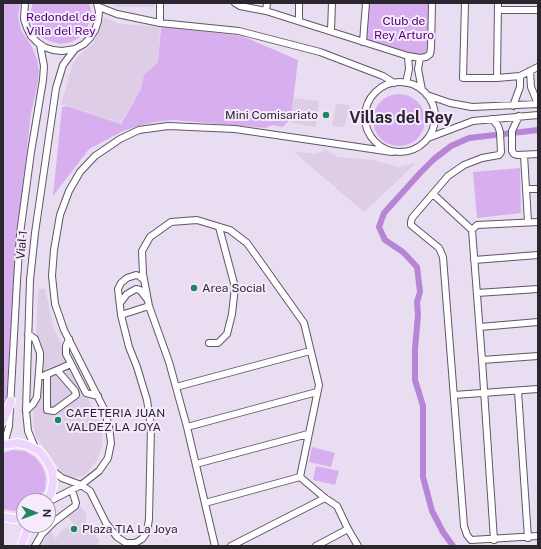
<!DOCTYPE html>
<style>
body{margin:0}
#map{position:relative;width:541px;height:549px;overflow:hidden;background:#e9ddf1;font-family:"Public Sans",sans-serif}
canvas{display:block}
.frame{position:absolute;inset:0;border:4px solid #2b262e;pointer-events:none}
.north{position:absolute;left:16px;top:493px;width:40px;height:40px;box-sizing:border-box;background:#f7eaff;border:1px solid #a59cab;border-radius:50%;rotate:91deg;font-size:11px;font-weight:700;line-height:16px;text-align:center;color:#2b262e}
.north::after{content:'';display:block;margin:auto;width:14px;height:18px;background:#20845e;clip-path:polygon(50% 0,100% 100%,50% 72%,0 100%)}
</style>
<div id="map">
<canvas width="541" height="549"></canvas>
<div class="frame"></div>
<div class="north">N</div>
</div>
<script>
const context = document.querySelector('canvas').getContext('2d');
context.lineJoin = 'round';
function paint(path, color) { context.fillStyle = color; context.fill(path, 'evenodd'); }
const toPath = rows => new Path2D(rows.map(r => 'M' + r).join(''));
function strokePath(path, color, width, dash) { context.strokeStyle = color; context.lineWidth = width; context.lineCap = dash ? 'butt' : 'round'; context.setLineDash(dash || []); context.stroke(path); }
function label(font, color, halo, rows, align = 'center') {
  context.font = font + ' "Public Sans",sans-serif'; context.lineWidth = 4; context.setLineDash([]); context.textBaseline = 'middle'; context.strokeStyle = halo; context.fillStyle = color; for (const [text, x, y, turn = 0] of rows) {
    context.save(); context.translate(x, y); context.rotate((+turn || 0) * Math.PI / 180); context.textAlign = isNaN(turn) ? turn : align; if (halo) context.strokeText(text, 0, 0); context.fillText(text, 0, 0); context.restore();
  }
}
const built = toPath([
 [111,3,155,3,154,7,115,7],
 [105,18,120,24,160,27,158,62,144,75,141,89,120,123,66,105,61,105,73,63,75,63,74,62,82,52,93,44,100,27,102,20],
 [294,98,319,101,316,127,291,123],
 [336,104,350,105,344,127,332,126],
 [325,150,332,153,337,157,373,160,398,167,416,163,364,212,293,151,315,154],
 [38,289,45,289,54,329,102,427,102,445,97,460,88,472,83,476,78,477,72,478,61,472,36,437,33,422],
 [80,506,86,514,86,531,93,533,99,539,98,546,42,546,48,532,51,532,56,539,59,533,63,529,74,525,68,516]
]);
const green = toPath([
 [3,3,20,3,18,17,21,30,32,47,37,60,39,71,37,88,31,113,15,261,6,404,3,408],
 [33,3,89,3,91,11,90,21,86,30,80,37,72,42,62,44,52,42,43,38,35,30,31,20,31,10],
 [366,3,432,3,430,54,420,58,363,42],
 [161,27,242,36,298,60,291,118,283,127,272,125,266,128,173,120,155,122,139,126,123,131,89,149,53,196,62,107,67,106,121,124,141,89,144,75,158,62],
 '373 120a26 26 0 1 1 52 0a26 26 0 1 1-52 0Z',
 [520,168,521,213,477,218,473,172],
 [312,447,335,453,331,467,309,462],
 [13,450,25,451,35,457,42,466,46,477,45,489,39,500,38,501,24,501,24,510,19,511,13,511,3,509,3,453],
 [316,466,339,471,335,485,313,480]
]);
const canal = toPath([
 [453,546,443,532,432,511,423,477,423,406,415,380,415,349,418,315,417,302,420,292,417,267,403,252,385,240,379,227,384,213,421,172,434,159,451,146,469,138,538,130]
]);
const minor = toPath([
 [25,3,24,19,27,28,31,36,37,42,44,47,53,50,62,51,75,49,84,44,90,38,95,30,98,21,99,12,97,3],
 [235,3,240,6,266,11,408,56,420,58,426,57,430,54,431,48,432,3],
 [465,3,463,78,497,78,520,76,538,67],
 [99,7,117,14,160,23,239,31,320,52,383,76,394,83],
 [498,10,538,10],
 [266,11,267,3],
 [299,21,299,3],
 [160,23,160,3],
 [331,31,332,3],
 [363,42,366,3],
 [420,58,418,69,422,90],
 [530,71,531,87,538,104],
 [497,78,498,3],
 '365 117a35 35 0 1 1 70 0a35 35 0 1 1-70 0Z',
 [406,83,409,69,408,56],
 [427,95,450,103,472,107,538,104],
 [513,106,520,87,520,76],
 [519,116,512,131,512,151,514,154,517,155,538,154],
 [492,119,498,126,500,132,501,152,499,155,482,158,464,165,448,176,412,218,411,222,411,225,439,248,443,257,464,526,467,535,471,540,538,536],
 [428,138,473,121,538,115],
 [524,155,528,222],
 [526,189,538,189],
 [433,194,472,230,477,225,538,222],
 [472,230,482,360,494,540],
 [474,260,538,255],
 [477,293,538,289],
 [120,303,127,294,136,289,140,290,147,299],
 [121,315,149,306],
 [480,327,538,322],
 [69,339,66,346,66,354,86,393,98,396],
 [209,343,218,343,227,334,232,314,235,287,219,227],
 [482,360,538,356],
 [47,374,47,410,54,411,76,395,75,391,57,370],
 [43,376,71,364],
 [176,387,310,351],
 [518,391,528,538],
 [454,395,538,389],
 [26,411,33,404,37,397,40,359,40,353,35,339,28,334],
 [187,427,317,392],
 [4,445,9,426,17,281,20,234,31,152,43,80,44,66,40,45],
 [35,448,28,431,26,411,30,280,35,233,56,88,63,65,75,49],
 [196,464,308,434],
 [52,470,62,478,81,485,90,491,106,523,117,537,126,543,135,543,142,539,147,532,149,519,151,426,147,400,137,367,129,347,121,315,118,289,121,283,127,278,136,275,139,276,144,280],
 [48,502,81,485,99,471,108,458,111,443,109,427,104,409,64,330,55,304,52,276,54,250,60,215,69,191,80,172,95,156,120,139,139,130,168,126,235,129,392,152],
 [205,503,300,477],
 [35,546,42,534,55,521,75,506,76,503,72,490],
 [215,546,187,427,169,362,149,306,143,274,142,251,150,237,171,222,197,220,230,230,247,243,304,323,319,385,300,477,325,498,337,506,348,529,358,546],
 [231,546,325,498],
 [316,546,348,529]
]);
const major = toPath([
 [3,421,11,401],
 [3,445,18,443,27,445,39,451,45,458,52,470,53,482,51,493,47,501],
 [3,517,14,519,24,518],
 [21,546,29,525]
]);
const markers = [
 [326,115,4,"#20845e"],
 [194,288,4,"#20845e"],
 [58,420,4,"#20845e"],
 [74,529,4,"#20845e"]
];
const parkNames = [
 ["Redondel de",61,17],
 ["Villa del Rey",61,31],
 ["Club de",404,21],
 ["Rey Arturo",404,35]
];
const poiNames = [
 ["Mini Comisariato",318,115,"right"],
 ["Area Social",202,288],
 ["CAFETERIA JUAN",66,413],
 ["VALDEZ LA JOYA",66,427],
 ["Plaza TIA La Joya",82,529]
];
const streetNames = [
 ["Vial 1",22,245,-84]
];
const districtNames = [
 ["Villas del Rey",401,118]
];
paint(built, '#ddcde6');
paint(green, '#d7afef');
strokePath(canal, '#b884d6', 6);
strokePath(minor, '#615667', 8);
strokePath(major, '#fff', 10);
strokePath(minor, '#fff', 6);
strokePath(major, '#eed5fd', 8);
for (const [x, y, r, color] of markers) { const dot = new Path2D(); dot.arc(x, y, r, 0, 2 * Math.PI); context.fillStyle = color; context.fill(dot); strokePath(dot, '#f7eaff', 1.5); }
label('12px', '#4c0069', '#f7eaff', parkNames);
label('12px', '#2b262e', '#f7eaff', poiNames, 'left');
label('12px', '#2b262e', '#f7eaff', streetNames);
label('bold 16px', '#2b262e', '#f7eaff', districtNames);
</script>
